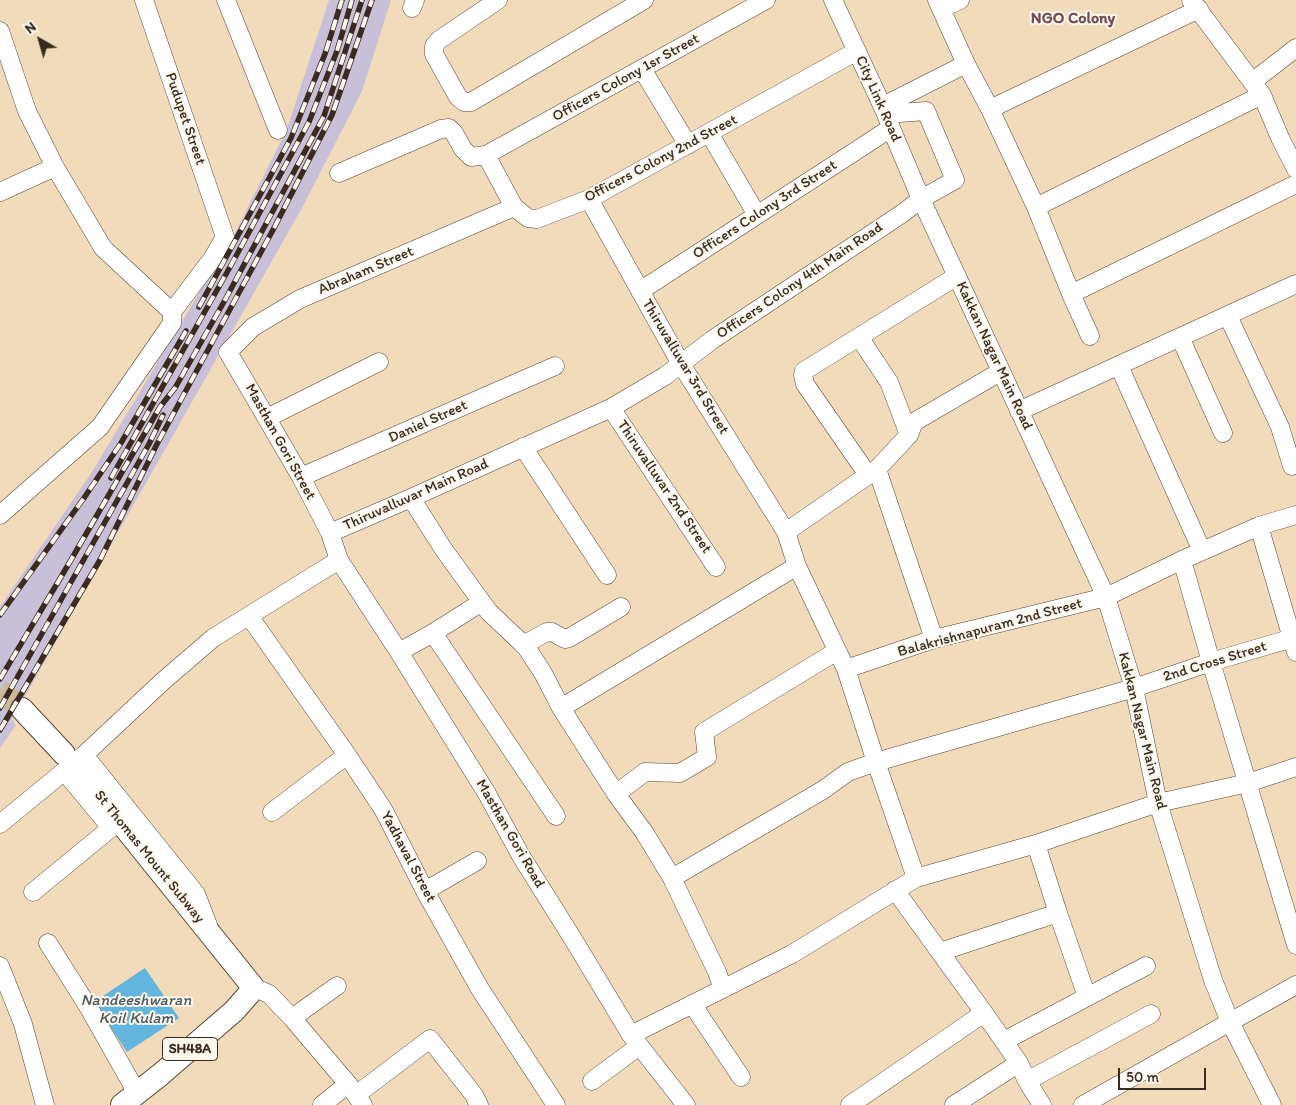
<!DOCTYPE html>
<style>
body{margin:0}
#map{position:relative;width:1296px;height:1105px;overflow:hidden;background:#f2dbbb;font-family:Itim,sans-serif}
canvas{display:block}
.north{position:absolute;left:15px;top:15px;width:50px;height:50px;-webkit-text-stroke:4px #fbf7ec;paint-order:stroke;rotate:322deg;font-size:14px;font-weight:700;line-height:20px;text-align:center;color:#3b2a1e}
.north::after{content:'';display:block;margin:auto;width:18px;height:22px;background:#3b2a1e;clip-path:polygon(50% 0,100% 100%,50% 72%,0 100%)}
.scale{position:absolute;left:1118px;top:1068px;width:88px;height:22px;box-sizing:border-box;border:2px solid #3b2a1e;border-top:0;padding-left:6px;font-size:15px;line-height:18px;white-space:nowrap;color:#3b2a1e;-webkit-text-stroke:4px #fbf7ec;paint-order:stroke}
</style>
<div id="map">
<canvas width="1296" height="1105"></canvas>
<div class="north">N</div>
<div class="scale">50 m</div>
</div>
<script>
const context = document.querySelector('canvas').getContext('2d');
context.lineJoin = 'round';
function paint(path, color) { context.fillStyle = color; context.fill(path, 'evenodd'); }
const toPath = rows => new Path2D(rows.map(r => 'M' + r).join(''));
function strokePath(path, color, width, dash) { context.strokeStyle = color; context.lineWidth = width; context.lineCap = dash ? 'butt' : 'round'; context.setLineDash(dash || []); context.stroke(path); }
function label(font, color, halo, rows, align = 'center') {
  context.font = font + ' Itim,sans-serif'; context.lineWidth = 4; context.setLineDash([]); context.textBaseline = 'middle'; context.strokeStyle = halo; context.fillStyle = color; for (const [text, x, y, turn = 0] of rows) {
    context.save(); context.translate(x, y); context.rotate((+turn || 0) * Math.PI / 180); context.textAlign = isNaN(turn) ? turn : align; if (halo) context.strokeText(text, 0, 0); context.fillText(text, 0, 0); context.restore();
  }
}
const industrial = toPath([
 [329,0,391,0,362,91,302,208,12,719,16,725,0,748,0,607,92,472,236,231,287,129]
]);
const water = toPath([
 [145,968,179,1018,127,1052,94,1002]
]);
const majorTunnel = toPath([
 [0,690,22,709]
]);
const minor = toPath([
 [226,0,278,130],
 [498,0,439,40,434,46,434,54,458,97,464,102,471,102,644,0],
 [833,0,886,114,891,128,921,199,1106,597,1134,688,1158,803,1213,980,1230,1022,1272,1105],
 [937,0,966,64,990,109,1036,207,1071,294,1090,336],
 [1191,0,1262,95,1281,140,1296,169],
 [412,8,415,0],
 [941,9,960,0],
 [0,31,27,111,55,167,103,248,172,312],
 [642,69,688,145],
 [1252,82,1296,48],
 [883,106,966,64],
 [990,109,1199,9],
 [709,133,757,215],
 [486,155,514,207,528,218,537,219,589,199,857,51],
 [339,173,441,129,449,128,454,133,463,149,471,157,486,155,766,0],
 [0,192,55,167],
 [589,199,681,364,786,532,797,566,846,669,876,762,916,878],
 [514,207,300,299,253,327,228,352,301,477,330,533,339,560,399,652,486,792,521,856,573,939,631,1035,686,1105],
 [1036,207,1262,95],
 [640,291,891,128],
 [1071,294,1296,184],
 [1228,316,1280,427,1292,466],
 [859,337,889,382,909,435],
 [1180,337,1223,433],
 [1119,366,1202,551],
 [611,408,716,567],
 [1019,411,1296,284],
 [267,418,379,362],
 [523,447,607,575],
 [877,469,934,639],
 [868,475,805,384,803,375,804,371,957,276],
 [301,477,555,366],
 [411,498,444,550,489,612,526,647,543,673,561,708,616,794,644,832,672,878,717,972,723,989],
 [0,515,100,427,172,323,172,312,212,259,225,237,144,0],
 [1259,526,1296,652],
 [786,532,877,469,909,435,914,422,1000,372],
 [330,533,411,498,611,408,665,376,712,340,903,213,921,199,955,180,926,111,886,114],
 [1182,560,1211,662,1296,945],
 [249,616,347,755,383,809,425,891,480,989,556,1105],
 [433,633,482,602],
 [523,645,547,632,552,632,561,637,565,639,569,638,621,607],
 [399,652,433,633,556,816],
 [846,669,934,639,1106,597,1182,560,1259,526,1296,515],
 [561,708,797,566],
 [84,755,196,894,208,925],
 [64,771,107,823],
 [616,794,645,772,680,773,707,757,704,732,837,651],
 [272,812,347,755],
 [0,824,84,755,162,682,213,638,339,560],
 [672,878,823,790,848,772,876,762,1134,688,1211,662,1296,637],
 [895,890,984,1013,1019,1063,1027,1081,1042,1105],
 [425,891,477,861],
 [33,892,111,828],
 [48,943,89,1008,137,1093],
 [940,952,1058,913],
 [0,966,23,1024,45,1105],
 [253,987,269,994,292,1018,348,1084,363,1105],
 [1087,997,1146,966],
 [692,1004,741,1077],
 [292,1018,337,986],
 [631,1035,792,954,916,878,1036,844,1158,803,1248,783,1296,767],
 [1004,1041,1087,997,1058,913,1036,844],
 [592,1081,639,1046],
 [1027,1081,1151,1014],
 [356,1095,430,1039,474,1095,479,1105],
 [322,1105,348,1084],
 [850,1105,984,1013],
 [954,1105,1019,1063],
 [1083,1105,1230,1022,1296,985]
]);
const major = toPath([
 [22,709,64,754],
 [84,777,253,987,249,994,234,1011,160,1075,122,1105]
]);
const rail = toPath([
 [199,307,291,138,325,54,342,0],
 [111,478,230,267,309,122,337,51,352,0],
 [0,615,84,498,121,443,186,331],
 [0,679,61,577,160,407,175,388,225,300,324,116,362,0],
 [0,708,149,444,163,415],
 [0,730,100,560,157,444,274,228,332,115,372,0]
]);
const shields = [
 [190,1049,55]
];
const shieldNames = [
 ["SH48A",190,1049]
];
const streetNames = [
 ["Officers Colony 1sr Street",626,78,-29],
 ["City Link Road",878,99,66],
 ["Pudupet Street",185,119,71],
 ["Officers Colony 2nd Street",661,159,-28],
 ["Officers Colony 3rd Street",765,210,-33],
 ["Abraham Street",366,271,-23],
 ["Officers Colony 4th Main Road",800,281,-34],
 ["Kakkan Nagar Main Road",994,356,65],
 ["Thiruvalluvar 3rd Street",685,367,59],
 ["Daniel Street",428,422,-24],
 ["Masthan Gori Street",280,442,61],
 ["Thiruvalluvar 2nd Street",664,487,56],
 ["Thiruvalluvar Main Road",416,495,-24],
 ["Balakrishnapuram 2nd Street",990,628,-15],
 ["2nd Cross Street",1215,662,-17],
 ["Kakkan Nagar Main Road",1142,731,76],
 ["Masthan Gori Road",510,834,60],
 ["St Thomas Mount Subway",149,857,51],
 ["Yadhaval Street",408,857,62]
];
const neighbourhoodNames = [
 ["NGO Colony",1073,19]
];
const waterNames = [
 ["Nandeeshwaran",136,1001],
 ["Koil Kulam",136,1019]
];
paint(industrial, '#c8bfd8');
paint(water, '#62b6de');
strokePath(majorTunnel, '#cdb89c', 22, [22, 11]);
strokePath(minor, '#564536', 19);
strokePath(major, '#564536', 24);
strokePath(minor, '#fff', 18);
strokePath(major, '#fff', 22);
strokePath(rail, '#3b2a1e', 5.5);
strokePath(rail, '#fbf7ec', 4, [11]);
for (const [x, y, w] of shields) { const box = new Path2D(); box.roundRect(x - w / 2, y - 11.5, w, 23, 4); context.fillStyle = '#fbf7ec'; context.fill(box); strokePath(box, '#3b2a1e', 1); }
label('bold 14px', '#3b2a1e', null, shieldNames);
label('15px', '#3b2a1e', '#fbf7ec', streetNames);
label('bold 16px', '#724d55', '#fbf7ec', neighbourhoodNames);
label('italic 16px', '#495b61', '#fbf7ec', waterNames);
</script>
